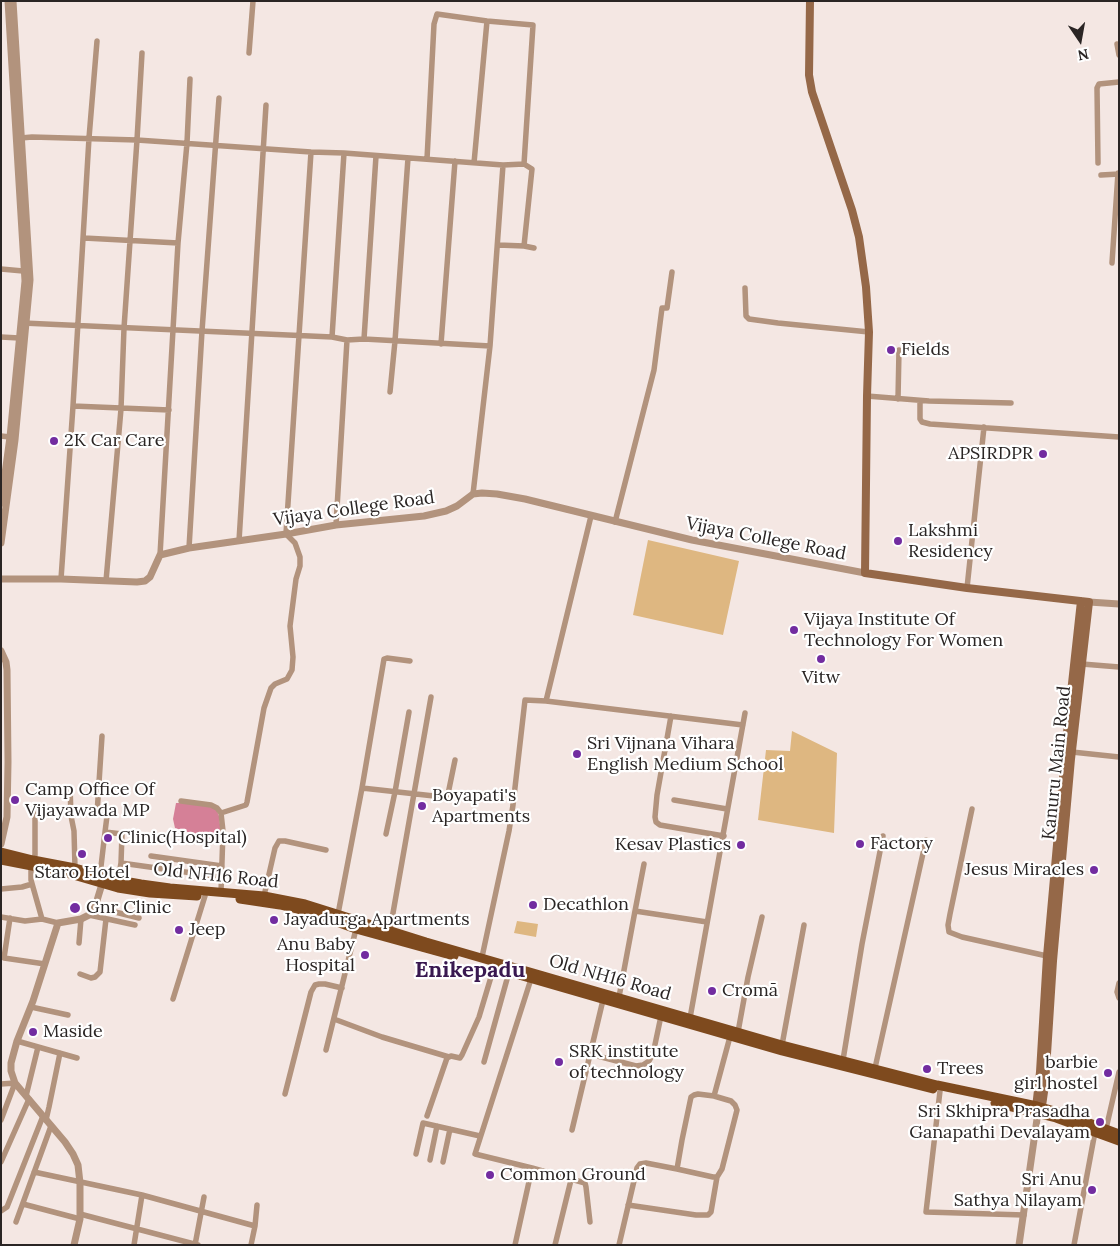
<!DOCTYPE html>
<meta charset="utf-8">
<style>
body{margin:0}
#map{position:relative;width:1120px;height:1246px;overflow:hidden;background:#f4e7e3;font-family:Lora,serif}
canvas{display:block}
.frame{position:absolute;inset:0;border:2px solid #2a2524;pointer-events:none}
.north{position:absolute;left:1055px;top:15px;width:50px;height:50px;-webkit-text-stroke:4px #fff;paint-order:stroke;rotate:168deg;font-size:14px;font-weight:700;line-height:20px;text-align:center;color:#2a2524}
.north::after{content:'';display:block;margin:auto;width:18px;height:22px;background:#2a2524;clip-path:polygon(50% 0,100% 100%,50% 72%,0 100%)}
</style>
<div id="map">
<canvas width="1120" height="1246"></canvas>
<div class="frame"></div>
<div class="north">N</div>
</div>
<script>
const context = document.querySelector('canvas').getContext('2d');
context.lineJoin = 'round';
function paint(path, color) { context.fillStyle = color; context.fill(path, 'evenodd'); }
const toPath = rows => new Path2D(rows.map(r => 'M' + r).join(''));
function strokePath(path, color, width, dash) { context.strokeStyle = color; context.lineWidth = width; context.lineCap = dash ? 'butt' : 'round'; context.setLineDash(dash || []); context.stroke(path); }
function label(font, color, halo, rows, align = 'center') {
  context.font = font + ' Lora,serif'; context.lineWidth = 4.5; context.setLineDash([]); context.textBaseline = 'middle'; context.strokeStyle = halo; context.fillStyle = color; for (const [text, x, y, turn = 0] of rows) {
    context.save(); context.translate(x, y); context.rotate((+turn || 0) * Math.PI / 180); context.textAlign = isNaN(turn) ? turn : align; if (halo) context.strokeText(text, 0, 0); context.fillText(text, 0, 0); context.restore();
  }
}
const green = toPath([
 [648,540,739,561,723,635,633,615],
 [792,731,837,753,834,833,758,820,766,750,790,751],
 [517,921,538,924,536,937,514,933]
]);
const water = toPath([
 [176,803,184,803,213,807,217,811,219,816,221,833,216,841,175,828,173,819]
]);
const minor = toPath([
 [1117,44,1119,55],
 [249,53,253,1],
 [21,138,32,137,137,140,311,152,344,153,503,165,524,164,532,169,524,246],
 [427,159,434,24,437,14,487,21,533,25,524,164],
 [474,163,487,21],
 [1098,163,1097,88,1099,84,1119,82],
 [1101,175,1119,174],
 [84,238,178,243],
 [498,245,524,246,534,248],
 [1112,263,1118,173],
 [1,269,23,271],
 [745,288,746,316,749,319,778,323,869,332],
 [23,323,332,337,347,340,364,339,490,346,503,165],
 [1,337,19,338],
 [332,337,344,153],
 [364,339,376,156],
 [441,344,455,161],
 [390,392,395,341,408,158],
 [867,396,929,401,1011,403],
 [898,399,899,350],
 [920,401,920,419,922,422,930,424,1119,437],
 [73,406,169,410],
 [1,436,10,437],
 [473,494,490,346],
 [615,522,654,370,662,308,667,308,672,272],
 [336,525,347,340],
 [239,541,266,105],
 [189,548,202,331,219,98],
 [160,555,178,243,187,143,190,79],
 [61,579,73,406,89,138,97,41],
 [106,581,121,409,124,328,137,140,142,53],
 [967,588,984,427],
 [1082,664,1119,667],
 [546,701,743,725],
 [671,716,657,795,655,817,656,822,660,825,724,836],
 [102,736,97,814,107,816,105,832],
 [1072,752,1119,757],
 [70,787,71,816,74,831,75,868],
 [362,788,443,797,446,796,448,794,455,760],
 [674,800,727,809],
 [181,801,211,805,217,808,221,813,223,831,221,892],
 [972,809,950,914,948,925,949,932,962,937,1047,956],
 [221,813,246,805,247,802,264,708,271,688,275,684,287,679,292,670,293,657,290,626,296,579,300,566,300,557,295,543,286,534,311,152],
 [386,834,395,792,409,712],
 [151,856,222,866],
 [33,860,35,855,35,810],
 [31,866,31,880,42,919],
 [100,875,105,832,122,834,121,863,221,877],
 [118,880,121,863],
 [1,889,22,887,32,884],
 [264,896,275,848,279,841,285,841,326,850],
 [95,907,139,918],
 [635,911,644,864],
 [338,914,362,788,384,659,387,658,410,661],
 [89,915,135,925],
 [1,917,25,921,42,919,58,923],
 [390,930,431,697],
 [79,943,81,919],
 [1,957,4,958,10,918],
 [482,957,509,831,513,805,525,700,546,701,591,516],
 [4,958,45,964],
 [80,974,91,978,95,977,100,972,106,919],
 [531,979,475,1154,532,1168,585,1183,586,1187,590,1222],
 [1119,983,1117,992,1119,998],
 [619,997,635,911,707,922],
 [173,999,205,896],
 [31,1007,68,1015],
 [690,1018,745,713],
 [334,1019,382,1037,449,1057],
 [738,1032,748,977,762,917],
 [17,1041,77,1058],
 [782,1045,804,925],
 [326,1050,356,929],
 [590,1054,636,1066,643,1065,649,1061,653,1054,661,1016],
 [843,1060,862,944,883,836],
 [484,1062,509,972],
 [875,1068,926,840],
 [1,1084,15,1083,1,1120],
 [940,1091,926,1212,1024,1215],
 [285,1094,311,992,315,985,319,984,325,984,342,988],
 [26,1096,38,1047],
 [714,1096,731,1033],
 [427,1116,447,1058,451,1056,460,1058,462,1055,479,1017,494,967],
 [46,1120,49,1107,60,1053],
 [1106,1129,1119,1072],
 [572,1130,603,1000],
 [416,1154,423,1123,480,1136],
 [430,1160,437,1126],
 [1,1162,29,1099],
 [443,1162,450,1129],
 [34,1172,142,1195,255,1226],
 [23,1204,80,1219],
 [628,1205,696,1215,708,1215,711,1212,717,1177,722,1169,737,1110,735,1105,731,1101,714,1096,698,1094,694,1095,691,1097,682,1140,677,1169,713,1177,717,1177],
 [1,1211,7,1207,43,1116],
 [80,1214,198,1245],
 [16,1222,51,1126],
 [134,1245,142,1195],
 [195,1245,204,1197],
 [251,1245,255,1226,257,1205],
 [515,1245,532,1168],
 [555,1245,571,1180],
 [619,1245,637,1168,640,1164,646,1163,677,1169],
 [1074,1245,1095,1132]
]);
const tertiary = toPath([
 [1,503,10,437,25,281,8,1],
 [1,543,15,440,30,280,13,1],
 [1,579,61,579,137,582,145,581,150,577,160,555,189,548,286,534,336,525,424,516,446,511,457,506,473,494,482,493,497,494,525,499,692,540,865,573],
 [1089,602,1119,604],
 [1,651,6,662,7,670,8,762,7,817,1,844],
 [74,1245,80,1219,80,1183,78,1165,73,1154,65,1142,15,1083,11,1071,11,1063,17,1041,33,1001,58,923,81,919,89,915,95,907,102,884],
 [1019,1245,1037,1119]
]);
const secondary = toPath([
 [810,1,809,75,812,92,852,210,859,237,866,287,869,332,867,396,865,573,967,588,1089,602,1071,759,1053,961,1045,1085,1041,1113],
 [1036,1108,1040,1072,1047,956,1069,711,1081,601]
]);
const primary = toPath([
 [1,852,33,860,75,868,118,880,141,884,170,888,264,896,305,904,426,942,782,1045,937,1085,1037,1106,1065,1114,1119,1134],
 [1,860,63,872,118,888,150,893,197,896],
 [240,899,280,905,309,912,356,929,454,956],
 [512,973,782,1051,933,1089],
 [995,1103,1056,1118,1119,1141]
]);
const markers = [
 [891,350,5,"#722ca0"],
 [54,441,5,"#722ca0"],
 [1043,454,5,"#722ca0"],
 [898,541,5,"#722ca0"],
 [794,630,5,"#722ca0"],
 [821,659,5,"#722ca0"],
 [577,754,5,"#722ca0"],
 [15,800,5,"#722ca0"],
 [422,806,5,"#722ca0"],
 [108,838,5,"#722ca0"],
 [860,844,5,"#722ca0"],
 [741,845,5,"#722ca0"],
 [82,854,5,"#722ca0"],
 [1094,870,5,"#722ca0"],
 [533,905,5,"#722ca0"],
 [75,908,6,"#722ca0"],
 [274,920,5,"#722ca0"],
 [179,930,5,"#722ca0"],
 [365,955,5,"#722ca0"],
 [712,991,5,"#722ca0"],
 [33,1032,5,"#722ca0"],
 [559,1062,5,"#722ca0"],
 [927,1069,5,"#722ca0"],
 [1108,1073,5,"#722ca0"],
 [1100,1122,5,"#722ca0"],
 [490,1175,5,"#722ca0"],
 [1092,1190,5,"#722ca0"]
];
const poiNames = [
 ["Fields",901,350],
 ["2K Car Care",64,441],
 ["APSIRDPR",1033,454,"right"],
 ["Lakshmi",908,531],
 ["Residency",908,552],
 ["Vijaya Institute Of",804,620],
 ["Technology For Women",804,641],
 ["Vitw",821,678,"center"],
 ["Sri Vijnana Vihara",587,744],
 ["English Medium School",587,765],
 ["Camp Office Of",25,790],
 ["Vijayawada MP",25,811],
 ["Boyapati's",432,796],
 ["Apartments",432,817],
 ["Clinic(Hospital)",118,838],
 ["Factory",870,844],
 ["Kesav Plastics",731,845,"right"],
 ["Jesus Miracles",1084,870,"right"],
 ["Staro Hotel",82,873,"center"],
 ["Decathlon",543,905],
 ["Gnr Clinic",86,908],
 ["Jayadurga Apartments",284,920],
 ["Jeep",189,930],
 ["Anu Baby",355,945,"right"],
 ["Hospital",355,966,"right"],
 ["Cromā",722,991],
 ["Maside",43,1032],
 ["SRK institute",569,1052],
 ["of technology",569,1073],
 ["barbie",1098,1063,"right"],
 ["girl hostel",1098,1084,"right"],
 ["Trees",937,1069],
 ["Sri Skhipra Prasadha",1090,1112,"right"],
 ["Ganapathi Devalayam",1090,1133,"right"],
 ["Common Ground",500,1175],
 ["Sri Anu",1082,1180,"right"],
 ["Sathya Nilayam",1082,1201,"right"]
];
const streetNames = [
 ["Vijaya College Road",354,509,-8],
 ["Vijaya College Road",766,539,11],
 ["Kanuru Main Road",1057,763,-84],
 ["Old NH16 Road",216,876,6],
 ["Old NH16 Road",610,978,16]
];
const districtNames = [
 ["Enikepadu",470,971]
];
paint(green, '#deb781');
paint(water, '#d58097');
strokePath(minor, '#b2937d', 5.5);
strokePath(tertiary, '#b2937d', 7);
strokePath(secondary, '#956848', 8);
strokePath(primary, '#7e4a1e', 9);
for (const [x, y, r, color] of markers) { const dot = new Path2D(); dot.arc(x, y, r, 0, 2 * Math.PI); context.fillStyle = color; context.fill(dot); strokePath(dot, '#fff', 2); }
label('18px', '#2a2524', '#fff', poiNames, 'left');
label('18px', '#2a2524', '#fff', streetNames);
label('bold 22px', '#391850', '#fff', districtNames);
</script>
